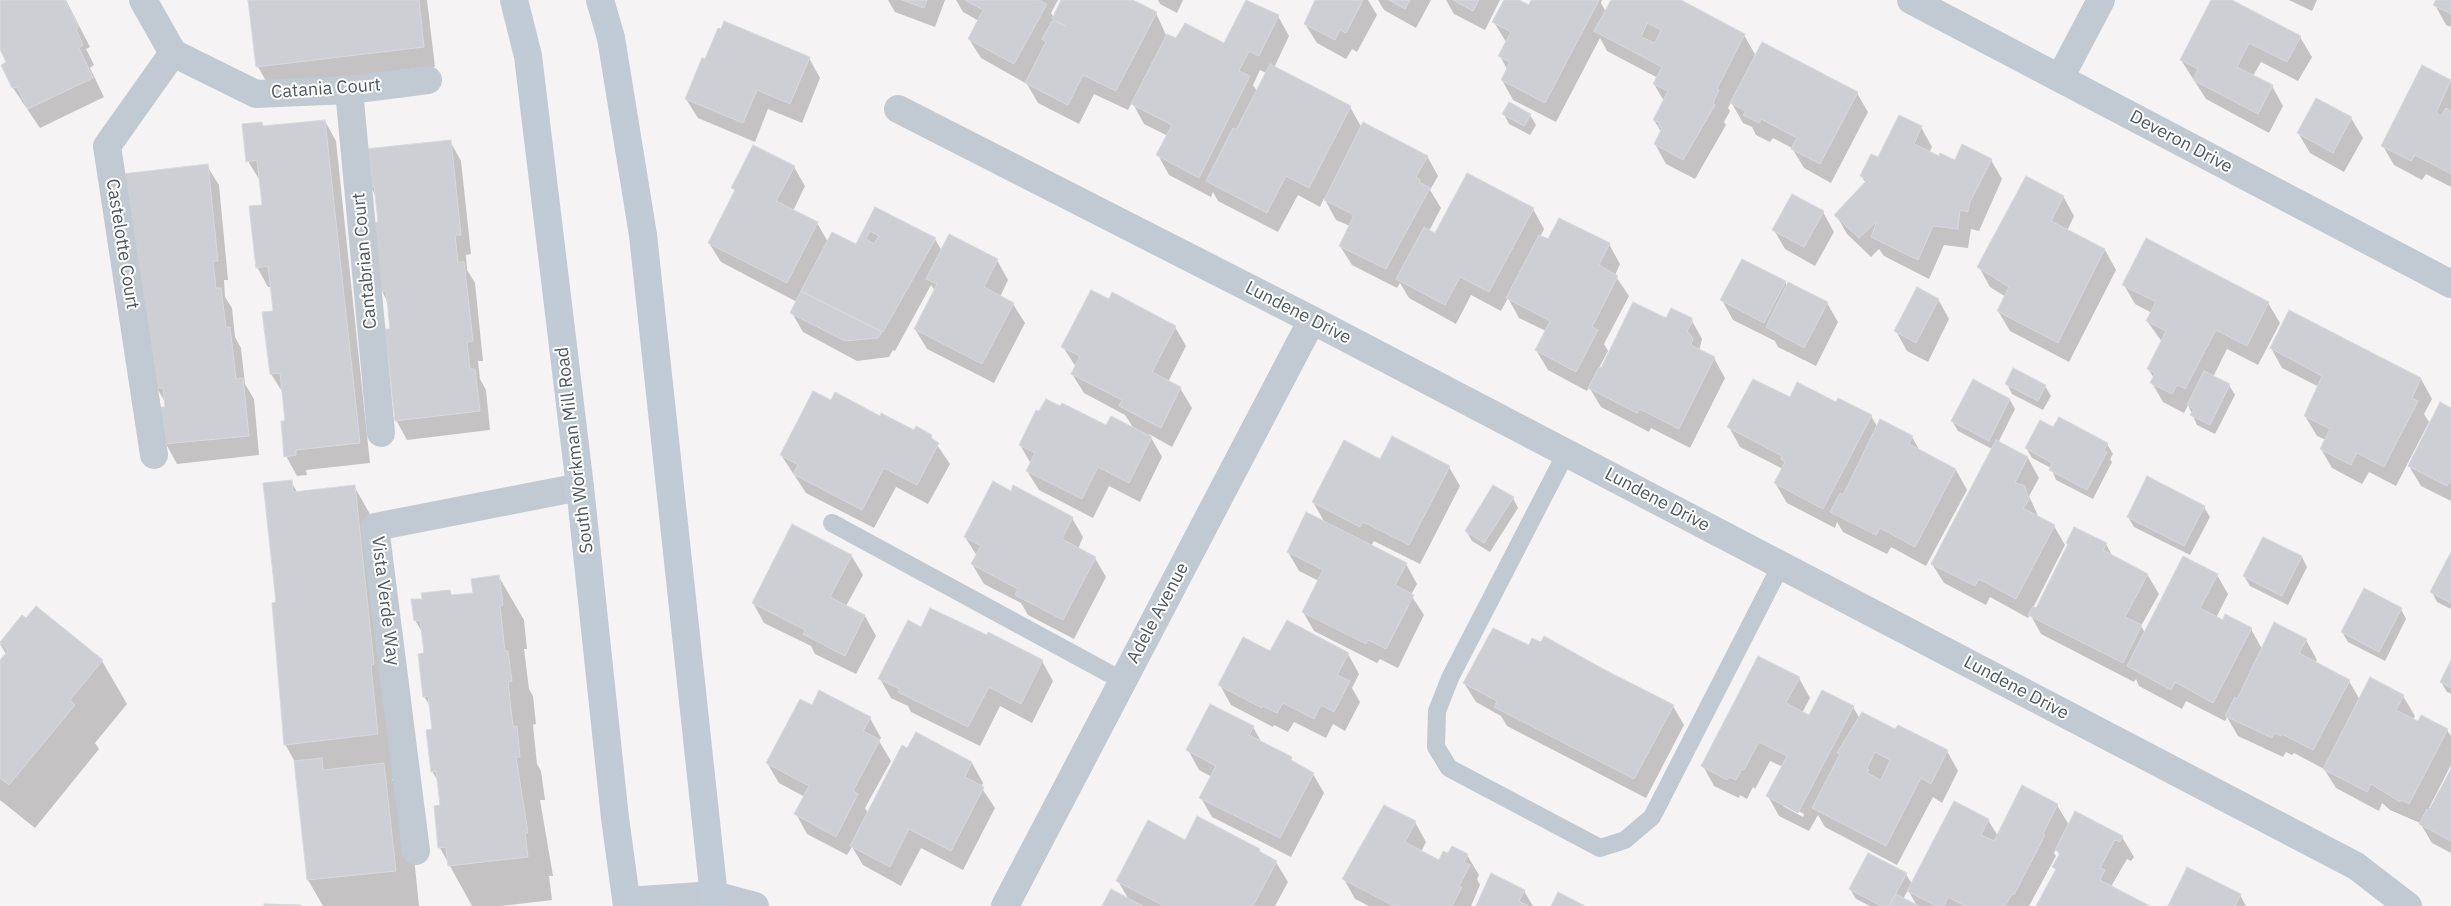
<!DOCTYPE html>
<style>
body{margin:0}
canvas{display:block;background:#f5f3f3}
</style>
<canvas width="2451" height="906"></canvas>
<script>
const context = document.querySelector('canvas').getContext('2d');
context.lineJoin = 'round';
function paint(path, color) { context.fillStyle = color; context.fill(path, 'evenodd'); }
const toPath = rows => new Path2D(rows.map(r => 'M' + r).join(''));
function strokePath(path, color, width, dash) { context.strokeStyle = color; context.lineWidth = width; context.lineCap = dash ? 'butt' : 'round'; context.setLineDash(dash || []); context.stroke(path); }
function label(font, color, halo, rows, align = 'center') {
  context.font = font + ' "IBM Plex Sans",sans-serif'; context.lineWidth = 4; context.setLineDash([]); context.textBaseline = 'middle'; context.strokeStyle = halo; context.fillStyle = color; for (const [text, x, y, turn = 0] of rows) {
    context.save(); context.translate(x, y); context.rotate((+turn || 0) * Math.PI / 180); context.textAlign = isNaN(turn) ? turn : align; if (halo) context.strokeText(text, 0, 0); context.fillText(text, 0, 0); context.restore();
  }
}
const shadow = toPath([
 [0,0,66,0,90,47,86,49,94,65,90,68,104,97,40,128,13,88,8,62,0,46],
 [250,0,427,0,435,67,269,86,258,67],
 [888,0,945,0,935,27,895,12],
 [956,0,1058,0,1051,13,1054,18,1063,0,1130,0,1156,13,1166,35,1177,40,1225,44,1278,16,1289,36,1274,68,1350,107,1362,128,1427,156,1438,176,1430,190,1441,208,1429,231,1436,235,1533,209,1544,229,1540,237,1549,241,1609,244,1620,264,1615,275,1629,296,1604,344,1608,351,1599,368,1602,369,1667,320,1691,319,1702,339,1699,351,1714,358,1725,378,1690,448,1651,428,1649,432,1601,407,1589,387,1587,391,1548,370,1536,350,1546,331,1519,318,1508,298,1501,311,1471,295,1456,324,1409,298,1400,283,1397,288,1352,265,1340,246,1350,226,1336,220,1324,198,1320,207,1298,195,1278,232,1218,201,1213,192,1211,197,1169,175,1158,155,1168,136,1144,124,1132,102,1128,110,1094,94,1079,124,1038,103,1027,84,981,58,969,39,979,21,963,12],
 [1260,70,1266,73,1257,91,1253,85],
 [1158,0,1183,0,1177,13,1160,4],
 [1317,0,1368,0,1377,15,1357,52,1352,49,1346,59,1317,43,1305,24],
 [1378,0,1431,0,1416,28,1384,10],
 [1446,0,1500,0,1485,30,1454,14],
 [1505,0,1516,0,1529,7,1533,0,1602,0,1601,3,1606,12,1612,0,1678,0,1744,35,1756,56,1857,93,1868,112,1831,183,1804,168,1792,148,1773,138,1770,142,1756,135,1752,127,1743,123,1731,102,1728,108,1730,111,1724,122,1726,125,1695,179,1666,164,1655,144,1661,132,1654,120,1664,101,1654,84,1658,78,1607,51,1600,38,1556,122,1513,100,1502,80,1507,69,1500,56,1506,42,1494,22],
 [2213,0,2230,0,2300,37,2312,57,2298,81,2261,62,2253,76,2272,86,2283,106,2269,133,2206,99,2181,60],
 [2289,0,2317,0,2312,11],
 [2437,0,2451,0,2451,27,2446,25,2435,5],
 [809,58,820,78,802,123,768,109,755,142,698,118,686,99],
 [2423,67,2451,82,2451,187,2426,174,2422,180,2394,165,2383,146],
 [1504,114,1530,115,1536,125,1530,135,1509,124],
 [2351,118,2363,138,2344,172,2310,153,2298,133],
 [325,121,336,141,370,463,306,470,307,475,297,476,286,456,286,422,283,393,271,374,274,313,271,287,268,287,257,267,263,206,260,181,248,161,264,128],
 [1921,127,1932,147,1929,153,1955,162,1991,160,2002,179,1979,231,1971,229,1968,248,1944,245,1929,279,1884,256,1879,249,1871,257,1847,234,1836,215,1866,183,1861,176,1879,159],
 [450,141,461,161,471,254,466,255,467,270,475,283,483,361,478,361,480,379,486,390,490,430,407,440,396,420,388,303,382,291,377,198,370,186],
 [207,166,219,185,228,280,224,280,225,297,232,308,235,337,241,348,245,384,254,399,259,455,177,464,166,444,166,404,157,388],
 [794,167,805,186,793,211,817,223,828,242,856,246,876,209,935,239,942,251,997,260,1008,280,1000,297,1013,304,1025,323,994,383,927,349,915,329,935,291,931,285,895,351,893,350,889,357,857,361,803,332,792,313,797,302,721,262,709,243,735,192,733,188],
 [2063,196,2074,216,2067,231,2105,250,2116,270,2069,362,2010,331,1998,311,2006,297,1990,287,1979,267],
 [1823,212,1834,232,1815,266,1785,249,1774,230],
 [1785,282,1788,287,1827,303,1838,322,1816,366,1778,347,1775,341,1733,320,1722,300],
 [2124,285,2268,303,2280,323,2258,365,2227,349,2213,377,2229,385,2235,395,2215,434,2197,425,2188,405,2184,413,2163,402,2152,383,2154,378,2148,369,2162,342,2147,321,2152,313,2135,304],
 [1938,299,1949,319,1928,362,1907,351,1896,331],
 [1109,301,1175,327,1186,346,1168,382,1180,388,1192,408,1172,447,1149,434,1162,457,1140,502,1109,486,1093,518,1039,490,1027,471,1031,464,1020,445,1106,426,1134,429,1125,415,1084,393,1072,374,1076,367,1063,347],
 [2290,312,2421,379,2432,399,2424,414,2429,422,2396,486,2369,472,2362,484,2332,468,2321,449,2326,440,2317,436,2305,416,2319,387,2282,368,2271,348],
 [2007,384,2045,386,2051,396,2043,410,2012,394],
 [1790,399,1836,404,1871,416,1878,428,1912,437,1920,451,1956,470,1967,490,1926,566,1891,547,1887,554,1843,532,1837,522,1835,528,1787,503,1775,483,1783,469,1740,447,1729,427],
 [2010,400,2015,409,1998,443,2028,458,2039,478,2029,496,2039,518,2054,526,2065,545,2033,608,2036,610,2069,546,2067,543,2106,544,2113,557,2147,574,2159,594,2141,626,2145,633,2217,575,2228,594,2216,618,2251,629,2262,649,2306,640,2317,660,2315,663,2349,681,2360,700,2403,696,2415,716,2413,720,2447,730,2451,736,2451,765,2429,808,2431,809,2451,771,2451,853,2432,843,2420,823,2390,810,2382,803,2379,811,2336,788,2324,769,2294,753,2292,755,2286,752,2283,757,2238,736,2227,717,2225,721,2186,701,2182,709,2139,686,2136,679,2134,682,2041,634,2030,614,2028,618,1990,597,1986,605,1944,583,1932,564,1992,449,1958,431,1952,421],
 [832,401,931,436,950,464,928,504,896,487,874,528,806,493,781,455],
 [2451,409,2451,501,2421,486,2409,466],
 [2054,429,2107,444,2113,454,2110,459,2112,462,2093,499,2056,480,2051,468,2032,458,2026,448],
 [1380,461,1449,467,1460,486,1420,564,1374,541,1371,546,1406,564,1417,584,1411,595,1424,615,1398,668,1380,659,1377,663,1314,631,1303,612,1319,581,1299,571,1288,552,1325,523,1313,502],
 [291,481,297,492,354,486,379,530,402,778,392,779,409,808,419,906,323,906,308,880,295,762,285,744,277,603],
 [1011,492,1072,518,1083,537,1078,549,1095,558,1106,577,1074,639,1028,615,1021,603,984,584,972,564,977,556,965,537],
 [1513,498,1518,508,1490,552,1472,541,1466,531],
 [2204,507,2210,517,2190,555,2134,527,2128,517],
 [2264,538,2302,557,2307,567,2288,605,2250,586,2244,576],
 [851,555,863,575,846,606,865,616,876,636,856,674,815,654,811,646,764,623,753,603],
 [2451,555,2451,609,2437,602,2432,592],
 [499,577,524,620,527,649,524,649,529,689,533,696,536,724,533,725,537,764,541,771,545,800,540,800,553,876,549,876,552,900,501,906,472,906,440,848,442,807,439,783,432,771,434,730,431,708,424,696,425,655,423,634,415,620,423,600,450,591,452,596,474,594],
 [2401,609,2406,619,2385,661,2348,642,2342,632],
 [22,617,102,661,127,704,95,743,99,749,35,828,0,800,0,662,6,654,0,644],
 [922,628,1042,661,1053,681,1032,723,1000,706,980,746,911,712,908,706,891,698,880,679],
 [1530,647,1605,672,1673,706,1684,725,1646,798,1507,726,1501,716,1476,702,1464,683],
 [1271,653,1348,654,1359,674,1352,688,1360,702,1345,731,1333,724,1326,738,1294,722,1288,732,1274,725,1273,727,1231,705,1220,685],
 [2451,663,2451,694,2447,692,2441,682],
 [1799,678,1810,698,1802,713,1809,716,1853,707,1860,719,1947,751,1958,771,1942,803,1933,797,1897,865,1825,827,1818,815,1809,831,1779,816,1768,796,1783,767,1770,761,1755,789,1753,787,1747,799,1740,795,1739,798,1714,786,1703,766],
 [1783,803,1804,814,1803,817,1783,806],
 [812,706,870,718,881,738,879,741,891,761,865,808,868,813,916,734,972,763,983,783,981,787,995,808,963,870,921,848,901,886,863,865,852,847,847,855,807,834,796,814,805,797,779,783,767,763],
 [1253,727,1262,743,1313,774,1324,793,1291,857,1212,817,1201,798,1212,777,1199,770,1188,750],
 [2057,805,2069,825,2076,813,2122,837,2134,857,2131,861,2127,859,2112,885,2115,889,2147,906,2038,906,2056,871,2054,867,2060,856,2056,849,2054,853,2056,856,2029,906,1917,906,1908,890,1903,899,1916,906,1870,906,1856,899,1850,889,1906,874,1912,884,1988,820,1998,836],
 [1415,822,1426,842,1421,852,1439,862,1448,855,1452,848,1467,855,1479,875,1477,879,1480,885,1471,906,1369,906,1355,899,1344,879],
 [1185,841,1259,850,1262,854,1276,862,1288,882,1275,906,1104,906,1129,900,1118,881],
 [1491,874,1524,891,1533,906,1476,906],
 [2240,895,2246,906,2169,906]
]);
const building = toPath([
 [0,0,65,0,79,27,76,29,83,45,79,48,93,78,28,109,17,87,12,88,1,65,6,62,0,49,0,0],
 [248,0,419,0,424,47,256,67,248,0],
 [902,0,927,0,924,8,902,0],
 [965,0,1039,0,1047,4,1014,64,968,39,983,10,965,0],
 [1061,0,1133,0,1157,12,1116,91,1083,75,1068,105,1025,83,1046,42,1042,39,1052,21,1066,26,1052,19,1061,0],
 [1246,0,1279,15,1259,56,1249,51,1239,71,1250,76,1199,178,1156,155,1172,125,1131,104,1167,34,1176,38,1185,23,1224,43,1246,0],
 [1315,0,1363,0,1346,33,1340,30,1335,40,1304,24,1315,0],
 [1389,0,1410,0,1405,9,1389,0],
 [1453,0,1479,0,1473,11,1453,0],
 [1504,0,1519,0,1529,5,1531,0,1599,0,1545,103,1501,80,1510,62,1498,56,1511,32,1492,22,1504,0],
 [1611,0,1681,0,1745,34,1717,89,1719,90,1713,103,1715,105,1683,160,1654,144,1662,128,1658,126,1660,123,1653,120,1668,91,1653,84,1662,67,1594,31,1611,0],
 [1647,23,1661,30,1655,43,1641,37,1647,23],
 [2211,0,2232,0,2301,36,2287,62,2249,43,2237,67,2273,85,2258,114,2193,80,2198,69,2180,60,2211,0],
 [2436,0,2451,0,2451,14,2433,5,2436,0],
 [724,21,810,57,790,104,757,90,743,123,685,99,702,58,705,59,718,28,721,29,724,21],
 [1762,42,1858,92,1820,164,1791,149,1797,138,1761,119,1759,123,1743,115,1746,111,1730,103,1762,42],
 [1270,64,1351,106,1309,188,1286,176,1267,213,1206,181,1233,128,1236,130,1270,64],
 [2422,65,2451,80,2436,113,2441,116,2446,108,2451,111,2451,174,2415,155,2411,161,2381,146,2422,65],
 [2316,98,2352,117,2333,153,2297,133,2316,98],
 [1509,102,1531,114,1524,126,1502,114,1509,102],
 [1899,115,1922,126,1914,144,1939,156,1940,153,1955,160,1962,144,1992,159,1970,202,1968,212,1960,210,1958,229,1933,226,1918,260,1871,237,1877,221,1859,238,1834,215,1867,180,1860,176,1871,154,1878,157,1899,115],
 [325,120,360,443,296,450,296,455,284,457,281,421,285,421,280,373,270,374,262,312,273,311,268,266,256,268,249,206,262,205,257,160,246,162,242,124,262,122,263,126,325,120],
 [1363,122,1428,156,1416,177,1420,180,1419,182,1430,188,1386,269,1339,246,1354,215,1324,200,1363,122],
 [451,140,461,235,455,235,458,262,464,262,473,341,467,342,470,369,475,369,480,411,395,421,385,329,390,329,386,291,380,292,373,223,378,222,374,186,369,187,365,149,451,140],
 [753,145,795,166,776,201,818,222,787,283,708,243,735,190,731,188,753,145],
 [208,164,218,261,213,261,216,288,221,288,226,327,230,327,236,379,243,378,249,436,164,444,160,407,165,407,163,388,156,388,122,174,208,164],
 [1467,173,1534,208,1489,292,1460,277,1445,305,1396,279,1424,227,1435,233,1467,173],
 [2026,176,2064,196,2051,221,2105,249,2058,343,1997,311,2009,287,1977,267,2026,176],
 [1792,194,1824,211,1804,247,1772,230,1792,194],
 [875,207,936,238,883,332,801,291,832,232,856,244,875,207],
 [870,231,879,236,874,244,866,239,870,231],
 [1559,218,1610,243,1599,265,1618,276,1592,327,1598,330,1576,372,1535,350,1550,321,1506,298,1539,235,1548,239,1559,218],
 [949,234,998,259,984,287,1014,303,982,364,914,329,937,284,926,279,949,234],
 [2146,238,2269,302,2247,346,2216,330,2185,389,2177,385,2172,394,2150,383,2155,373,2147,369,2166,331,2146,321,2156,302,2122,285,2146,238],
 [1742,259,1786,281,1764,323,1720,300,1742,259],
 [1788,282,1828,302,1804,348,1766,327,1788,282],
 [1917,287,1939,299,1916,343,1894,331,1917,287],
 [1091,290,1109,299,1112,292,1176,326,1152,372,1181,387,1161,428,1119,406,1122,400,1071,374,1080,356,1061,347,1091,290],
 [801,291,882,332,878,338,845,341,790,313,801,291],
 [1633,302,1666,318,1671,308,1692,318,1692,323,1687,331,1693,338,1691,345,1715,357,1679,429,1640,409,1637,413,1588,388,1599,367,1601,368,1633,302],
 [2289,310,2421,378,2412,398,2418,401,2384,467,2357,453,2351,465,2320,449,2330,429,2304,416,2322,376,2270,348,2289,310],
 [2013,368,2046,385,2038,401,2005,384,2013,368],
 [2204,371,2230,384,2210,425,2190,415,2194,409,2187,405,2204,371],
 [1753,379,1790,397,1797,382,1836,402,1838,398,1872,415,1823,509,1774,483,1785,462,1781,459,1782,456,1727,427,1753,379],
 [1973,379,2010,399,1989,441,1951,421,1973,379],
 [813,391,831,400,835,392,880,416,881,413,914,430,916,426,932,435,931,438,939,443,917,485,884,468,862,510,793,474,798,465,780,455,813,391],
 [1046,399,1060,406,1062,403,1106,425,1111,416,1152,437,1129,483,1098,467,1082,499,1026,471,1035,453,1019,445,1036,410,1039,411,1046,399],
 [2440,402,2451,408,2451,479,2447,486,2408,466,2440,402],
 [2059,417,2108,443,2104,450,2107,452,2087,490,2049,470,2052,463,2025,448,2040,420,2053,427,2059,417],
 [1880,419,1913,436,1909,444,1956,469,1915,547,1880,528,1876,535,1830,512,1840,493,1843,495,1880,419],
 [1392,436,1450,466,1409,545,1363,522,1360,527,1312,502,1344,440,1380,459,1392,436],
 [1996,440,2028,457,2015,483,2025,486,2029,500,2023,508,2055,525,2016,599,1979,579,1975,586,1931,564,1996,440],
 [2147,476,2205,506,2184,546,2127,517,2147,476],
 [292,480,293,492,355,485,374,664,371,665,378,734,284,745,272,603,276,602,263,483,292,480],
 [993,481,1011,491,1013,485,1073,517,1062,539,1096,557,1063,620,1015,595,1018,589,971,564,981,546,964,537,993,481],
 [1493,485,1514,497,1484,543,1465,531,1493,485],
 [1306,512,1407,563,1395,585,1414,595,1386,649,1368,640,1366,644,1302,612,1323,570,1287,552,1306,512],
 [792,524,852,555,830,597,865,615,845,656,803,634,805,630,752,603,792,524],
 [2074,527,2107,543,2103,550,2148,574,2125,617,2142,625,2123,663,2028,615,2033,606,2036,608,2068,544,2066,543,2074,527],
 [2263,537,2302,556,2282,596,2243,576,2263,537],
 [2451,552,2451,603,2430,592,2451,552],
 [2183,556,2218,574,2200,608,2223,620,2225,614,2252,628,2213,703,2175,682,2171,690,2127,666,2183,556],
 [499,575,503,605,500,606,505,651,508,651,512,681,508,682,513,727,517,726,520,757,516,757,528,833,525,833,528,857,448,866,446,847,438,848,434,806,440,805,436,771,431,772,426,730,432,729,428,696,423,697,418,654,424,653,420,620,414,621,411,599,422,599,421,593,450,590,451,595,473,593,471,579,499,575],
 [2364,588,2402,608,2379,652,2341,632,2364,588],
 [36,606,103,660,70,700,75,705,9,785,0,778,0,660,8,651,0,642,22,615,26,618,36,606],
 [930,608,987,635,988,632,1043,660,1021,704,989,687,968,727,898,692,900,689,878,679,908,620,921,627,930,608],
 [1287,620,1349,653,1337,675,1350,681,1334,712,1321,705,1314,719,1283,703,1277,713,1263,706,1262,708,1218,685,1243,637,1270,651,1287,620],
 [2274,622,2307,639,2299,653,2350,680,2313,750,2282,734,2281,736,2275,733,2272,738,2225,716,2235,697,2237,699,2274,622],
 [1493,628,1529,645,1532,638,1541,642,1544,636,1605,670,1674,705,1634,779,1494,707,1497,701,1463,683,1493,628],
 [1758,656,1800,677,1786,703,1809,715,1822,690,1854,706,1798,813,1766,796,1787,756,1759,742,1744,770,1742,769,1736,780,1729,777,1727,780,1701,766,1758,656],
 [2451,660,2451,688,2440,682,2451,660],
 [2370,677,2404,695,2396,710,2418,721,2421,715,2448,729,2409,804,2401,800,2400,802,2371,784,2367,792,2323,769,2370,677],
 [819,690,871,717,863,731,880,740,853,791,858,794,836,837,794,814,809,786,766,763,800,699,812,705,819,690],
 [1210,704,1254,726,1249,735,1292,757,1291,760,1314,773,1280,838,1199,798,1216,766,1186,750,1210,704],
 [1862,712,1895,729,1898,725,1948,750,1931,784,1921,778,1886,846,1812,808,1840,754,1837,753,1862,712],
 [1875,752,1890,760,1881,780,1867,773,1869,770,1867,768,1875,752],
 [916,732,972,762,965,777,984,787,951,851,909,829,890,867,850,846,902,745,907,748,916,732],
 [322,758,323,770,384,763,396,871,307,880,294,761,322,758],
 [2451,769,2451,841,2419,824,2427,809,2429,810,2451,769],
 [2022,785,2058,804,2043,834,2045,835,2014,895,2012,894,2005,906,1965,906,1948,897,1944,906,1936,906,1907,891,1954,801,1989,819,1981,835,1994,841,2022,785],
 [1384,805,1416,821,1405,842,1439,860,1443,851,1448,853,1452,846,1468,854,1464,862,1470,865,1459,886,1462,887,1452,906,1394,906,1342,879,1384,805],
 [2075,811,2123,836,2120,842,2115,840,2100,868,2105,870,2100,880,2150,906,2036,906,2056,869,2052,867,2060,853,2055,850,2075,811],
 [1197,816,1260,849,1259,851,1277,861,1253,906,1164,906,1116,881,1148,820,1185,840,1197,816],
 [1868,853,1907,873,1889,906,1881,906,1849,889,1868,853],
 [2187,867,2241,894,2235,906,2168,906,2187,867],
 [1491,873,1525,890,1519,901,1528,906,1476,906,1491,873],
 [1111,889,1143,906,1102,906,1111,889],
 [1558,892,1585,906,1551,906,1558,892],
 [1896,894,1919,906,1889,906,1896,894],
 [264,904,301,905,301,906,264,906,264,904]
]);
const lane = toPath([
 [1566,453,1450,678,1437,711,1436,747,1449,768,1600,848,1625,840,1652,817,1781,565],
 [832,523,1123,681]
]);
const street = toPath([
 [143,0,173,53],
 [1911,0,2451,284],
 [173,53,256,94,349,90,428,80],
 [2060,78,2101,0],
 [349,90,381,433],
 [898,109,1312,320,2356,866,2408,906],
 [154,455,107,146,173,53],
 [416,851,375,527,580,487],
 [627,901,714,895,755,906],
 [1005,906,1312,320]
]);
const secondary = toPath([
 [514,0,528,56,580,487,615,818,627,906],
 [600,0,611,38,643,235,715,906]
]);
const streetNames = [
 ["Catania Court",326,89,-4],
 ["Deveron Drive",2181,142,28],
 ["Castelotte Court",122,244,81],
 ["Cantabrian Court",365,261,-95],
 ["Lundene Drive",1298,313,27],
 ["South Workman Mill Road",575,450,-97],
 ["Lundene Drive",1657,500,28],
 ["Vista Verde Way",385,601,83],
 ["Adele Avenue",1158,613,-62],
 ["Lundene Drive",2016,688,28]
];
paint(shadow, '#0003');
paint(building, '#cdcfd5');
strokePath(building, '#d7d9de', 1);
strokePath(lane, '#c1cad2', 18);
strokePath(street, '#c1cad2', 28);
strokePath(secondary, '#c1cbd6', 28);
label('18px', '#4a5661', '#fff', streetNames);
</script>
